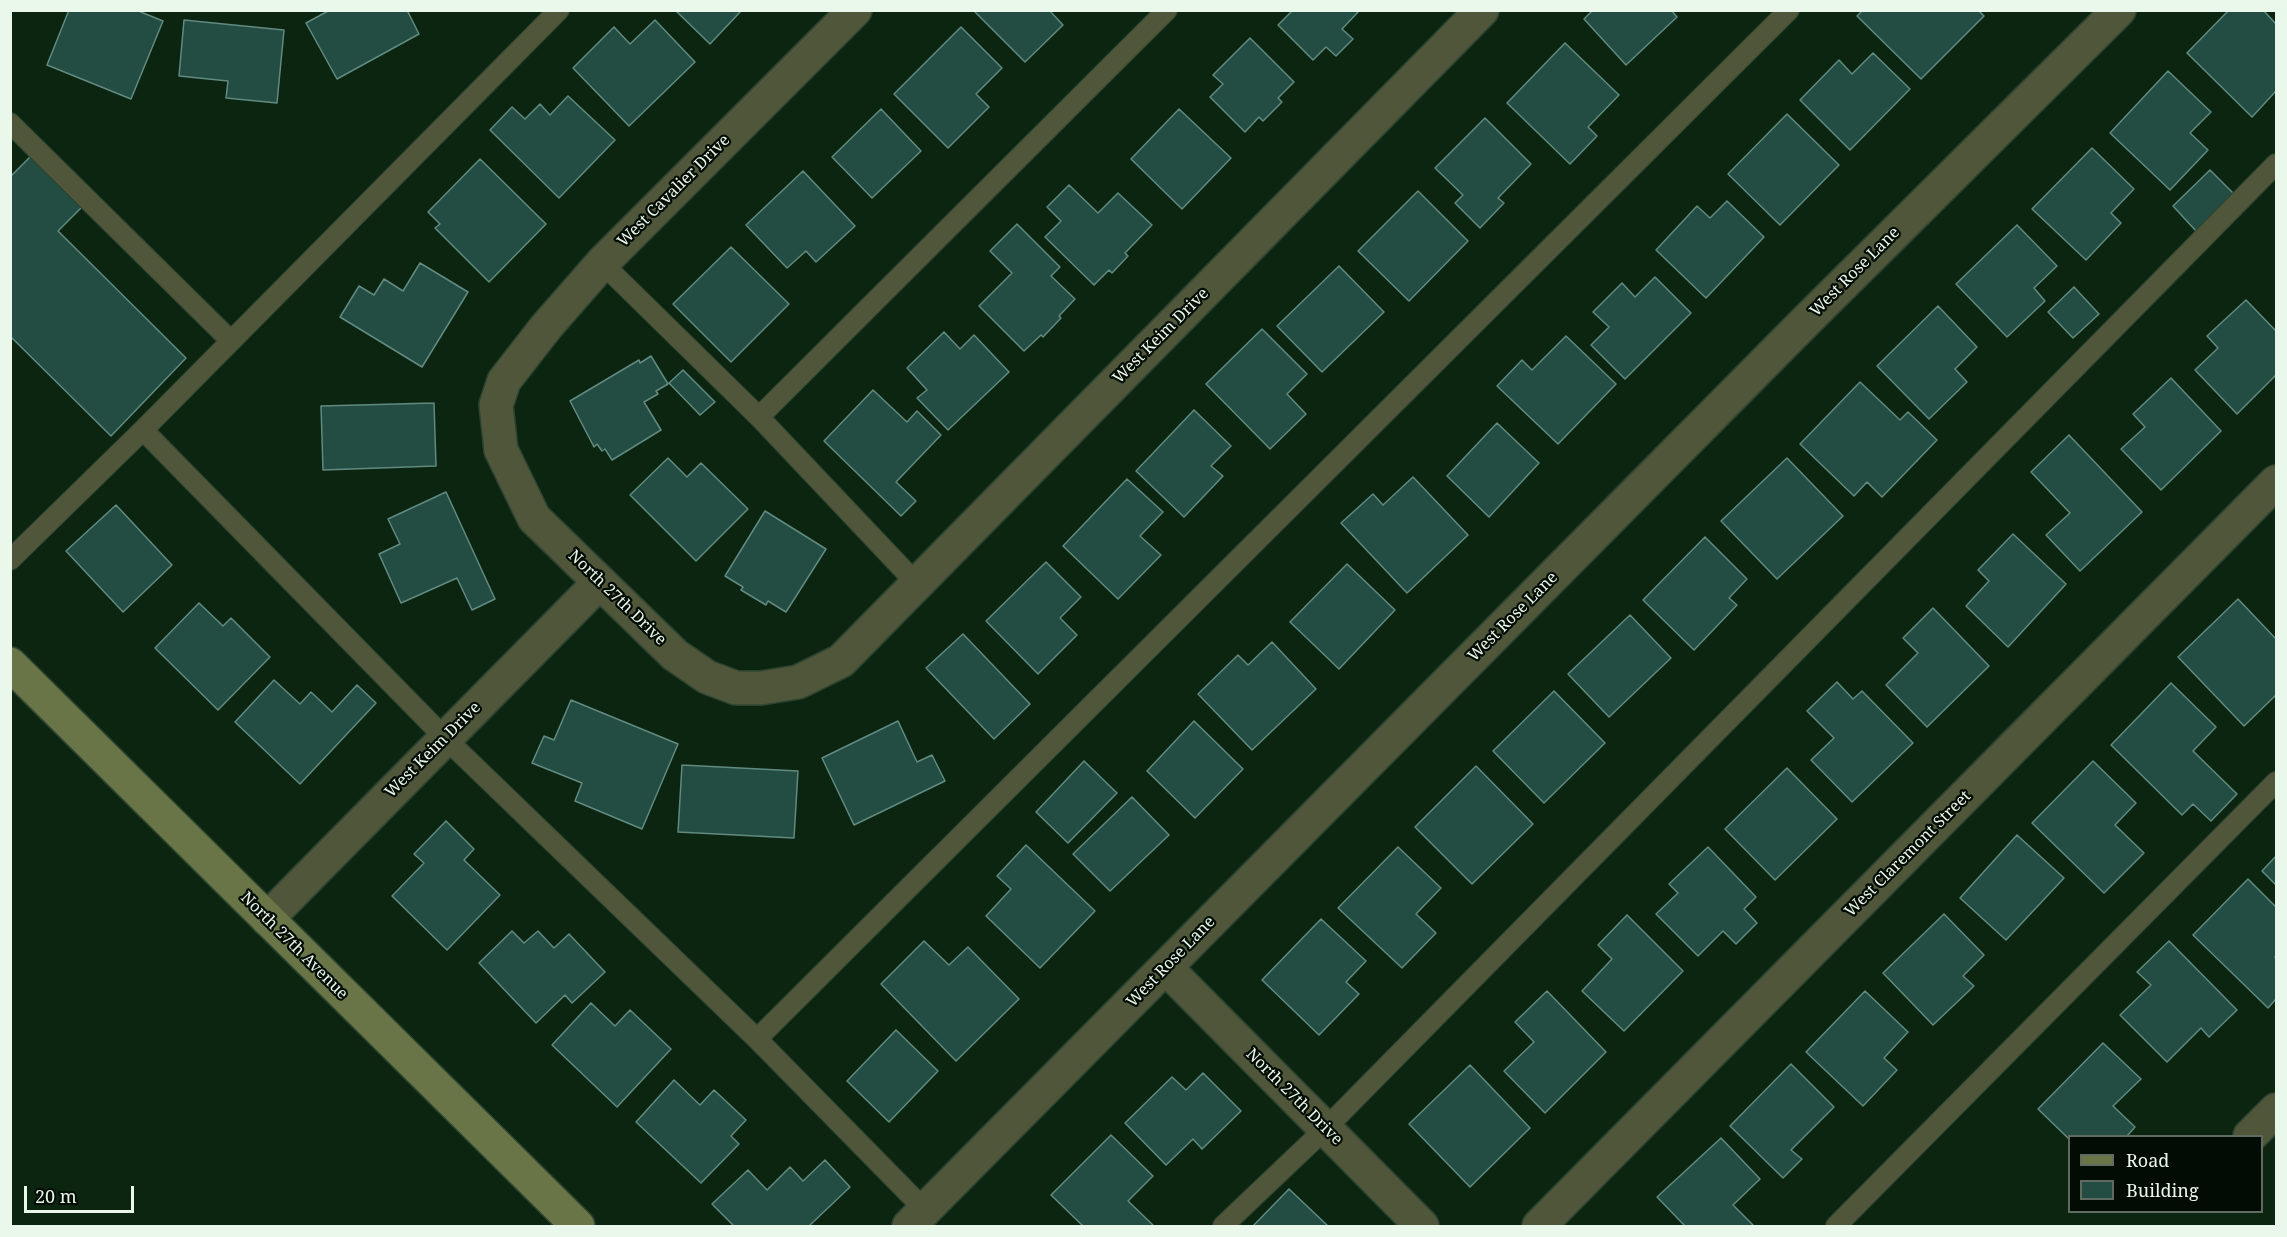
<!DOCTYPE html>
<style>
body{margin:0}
#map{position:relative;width:2287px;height:1237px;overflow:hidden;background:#0c2511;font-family:"Noto Serif",serif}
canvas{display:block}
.frame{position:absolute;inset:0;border:12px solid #e9f8ea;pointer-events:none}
.legend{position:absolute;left:2068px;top:1135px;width:195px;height:78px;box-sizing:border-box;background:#030c04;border:2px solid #5f6a60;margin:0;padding:8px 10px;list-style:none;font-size:18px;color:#e9f8ea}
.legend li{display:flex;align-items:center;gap:12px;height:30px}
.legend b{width:30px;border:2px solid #5f6a60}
.scale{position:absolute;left:24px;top:1186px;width:110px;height:27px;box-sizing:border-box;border:3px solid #e9f8ea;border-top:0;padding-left:8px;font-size:18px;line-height:21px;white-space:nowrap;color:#e9f8ea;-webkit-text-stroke:4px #030c04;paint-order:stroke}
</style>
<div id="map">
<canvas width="2287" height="1237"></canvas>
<div class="frame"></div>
<ul class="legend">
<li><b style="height:8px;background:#697447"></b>Road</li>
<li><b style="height:16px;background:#234c42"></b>Building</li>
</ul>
<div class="scale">20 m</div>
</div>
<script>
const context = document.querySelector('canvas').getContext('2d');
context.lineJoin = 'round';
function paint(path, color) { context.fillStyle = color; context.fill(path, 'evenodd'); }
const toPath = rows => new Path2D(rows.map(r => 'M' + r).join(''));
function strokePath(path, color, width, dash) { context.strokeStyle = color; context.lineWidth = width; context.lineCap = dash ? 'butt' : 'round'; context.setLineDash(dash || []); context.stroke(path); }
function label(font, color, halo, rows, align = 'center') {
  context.font = font + ' "Noto Serif",serif'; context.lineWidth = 4.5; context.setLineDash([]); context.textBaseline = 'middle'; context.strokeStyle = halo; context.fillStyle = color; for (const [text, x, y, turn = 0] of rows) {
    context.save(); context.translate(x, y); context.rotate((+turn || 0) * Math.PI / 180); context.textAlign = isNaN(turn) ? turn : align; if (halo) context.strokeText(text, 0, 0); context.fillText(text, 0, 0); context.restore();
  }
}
const building = toPath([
 [69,10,136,10,163,21,131,99,47,65,69,10],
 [330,10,407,10,419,34,337,79,306,23,330,10],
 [675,10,742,10,710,44,675,10],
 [977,10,1049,10,1063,25,1025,62,975,12,977,10],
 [1293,10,1360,10,1342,29,1353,39,1336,56,1326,47,1313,60,1278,25,1293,10],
 [1593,10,1671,10,1677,17,1626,65,1584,19,1593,10],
 [1863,10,1978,10,1984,16,1921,79,1857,16,1863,10],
 [2229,10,2263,10,2276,24,2276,91,2252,117,2187,53,2229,10],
 [184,20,284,30,277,103,226,98,228,81,179,76,184,20],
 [655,20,695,62,629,126,573,68,614,27,630,44,655,20],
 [961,27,1002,68,976,94,989,107,948,148,894,94,961,27],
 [1250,38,1294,82,1278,98,1282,102,1263,121,1259,117,1245,132,1210,97,1223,84,1213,75,1250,38],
 [1565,43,1619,95,1588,127,1597,136,1570,164,1507,103,1565,43],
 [1873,53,1910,89,1850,150,1800,100,1839,60,1852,74,1873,53],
 [2168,71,2211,112,2190,133,2208,150,2170,190,2110,133,2168,71],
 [568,96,615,140,559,198,490,130,512,107,525,119,540,104,550,115,568,96],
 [881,109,921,151,872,198,832,157,881,109],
 [1179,109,1231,158,1182,209,1131,159,1179,109],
 [1787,114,1839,165,1780,225,1728,174,1787,114],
 [1485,118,1531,164,1498,198,1504,203,1480,228,1455,203,1463,195,1435,168,1485,118],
 [2092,148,2134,189,2111,213,2121,223,2086,260,2032,209,2092,148],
 [31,156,82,207,58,231,186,358,111,436,10,336,10,177,31,156],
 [480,159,546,224,489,282,435,228,440,224,428,212,480,159],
 [2210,170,2234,194,2196,231,2173,206,2210,170],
 [803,171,855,226,816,262,806,251,787,268,746,225,803,171],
 [1069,185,1098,213,1118,193,1152,225,1125,253,1128,256,1112,273,1109,270,1094,285,1045,237,1061,221,1047,207,1069,185],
 [1418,191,1468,241,1409,301,1358,251,1418,191],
 [1727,201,1764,237,1706,298,1656,250,1697,206,1710,218,1727,201],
 [1017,224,1060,267,1051,276,1075,299,1059,316,1061,318,1043,337,1041,335,1024,351,979,306,1012,273,990,251,1017,224],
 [2017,225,2057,266,2034,288,2045,301,2007,337,1956,284,2017,225],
 [731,247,789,304,731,362,673,304,731,247],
 [420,263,468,292,422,367,340,317,359,286,374,295,384,279,403,291,420,263],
 [1339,266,1384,312,1322,372,1277,326,1339,266],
 [1655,277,1691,313,1625,379,1591,345,1609,327,1593,312,1622,283,1635,297,1655,277],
 [2074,287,2099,314,2073,338,2048,312,2074,287],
 [2246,300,2276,331,2276,375,2237,414,2195,370,2218,348,2207,336,2246,300],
 [1938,306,1977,347,1955,369,1967,382,1929,419,1877,366,1938,306],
 [1262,329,1307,374,1287,394,1306,414,1270,449,1206,384,1262,329],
 [944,332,960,349,974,335,1009,372,948,430,917,398,927,390,907,368,944,332],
 [1566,336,1616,384,1558,444,1497,386,1522,360,1532,370,1566,336],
 [651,356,668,384,656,391,658,394,644,402,661,430,612,460,605,449,602,451,597,444,594,447,570,401,639,360,640,363,651,356],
 [683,370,715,402,700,415,669,383,683,370],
 [2171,378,2221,431,2161,490,2121,449,2145,427,2133,414,2171,378],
 [1860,382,1900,420,1908,412,1937,440,1882,497,1867,482,1854,496,1800,444,1860,382],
 [873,390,907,422,917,411,941,435,896,482,916,501,901,516,824,441,873,390],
 [434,403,436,466,323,470,321,406,434,403],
 [1194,410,1231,446,1211,466,1223,476,1184,517,1136,471,1194,410],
 [1497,423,1539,463,1489,517,1447,476,1497,423],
 [2069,435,2142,512,2080,571,2046,535,2070,513,2031,472,2069,435],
 [668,458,687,477,701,463,748,509,696,561,630,495,668,458],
 [1787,458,1843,516,1777,579,1721,521,1787,458],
 [1413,477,1468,535,1407,593,1341,523,1373,494,1383,505,1413,477],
 [1127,479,1163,512,1140,536,1161,555,1118,599,1063,546,1127,479],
 [446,492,495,599,472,610,457,578,401,603,379,554,400,544,388,519,446,492],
 [116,505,172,565,123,612,66,551,116,505],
 [765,511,826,549,786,612,768,601,766,605,741,590,743,587,725,576,765,511],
 [2013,534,2066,584,2008,647,1966,606,1989,581,1978,570,2013,534],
 [1705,537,1747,579,1729,598,1737,605,1694,650,1643,600,1705,537],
 [1046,562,1081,597,1060,618,1077,635,1038,674,986,621,1046,562],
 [1347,564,1395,610,1339,669,1290,622,1347,564],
 [2238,599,2276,639,2276,695,2244,726,2178,657,2238,599],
 [199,603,223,626,231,618,270,657,218,710,155,648,199,603],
 [1933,608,1989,666,1927,727,1886,685,1918,653,1903,638,1933,608],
 [1630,615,1671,658,1609,717,1568,674,1630,615],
 [963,634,1030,704,994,739,926,668,963,634],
 [1272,642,1316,689,1252,750,1198,694,1238,655,1248,665,1272,642],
 [274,680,300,704,311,692,332,712,357,685,376,703,300,784,235,722,274,680],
 [1837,682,1853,699,1862,691,1913,743,1852,802,1811,760,1834,738,1807,711,1837,682],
 [2171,683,2216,727,2193,751,2237,794,2211,821,2193,804,2182,815,2111,745,2171,683],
 [1554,691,1605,743,1544,803,1493,751,1554,691],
 [571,700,678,744,642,829,575,801,582,783,532,763,544,736,554,740,571,700],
 [898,721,917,762,932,755,945,781,854,825,822,758,898,721],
 [1194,721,1243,769,1195,818,1147,771,1194,721],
 [1084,761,1117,793,1068,843,1036,812,1084,761],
 [2093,761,2136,803,2115,825,2144,853,2104,893,2032,823,2093,761],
 [682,765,798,771,794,838,678,832,682,765],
 [1476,766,1533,824,1472,884,1415,827,1476,766],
 [1787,768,1837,819,1775,880,1725,829,1787,768],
 [1132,797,1169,835,1110,891,1073,854,1132,797],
 [446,821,474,849,464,860,500,895,447,950,392,896,424,863,414,854,446,821],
 [2017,835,2064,878,2006,940,1960,898,2017,835],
 [1026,845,1095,911,1040,968,986,916,1011,889,997,876,1026,845],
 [1398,847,1441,888,1416,914,1436,933,1402,968,1338,908,1398,847],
 [1708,847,1756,897,1744,909,1757,923,1736,944,1723,931,1698,956,1656,914,1678,893,1669,884,1708,847],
 [2276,856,2276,885,2262,871,2276,856],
 [2248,879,2276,907,2276,955,2275,957,2276,959,2276,999,2268,1008,2193,935,2248,879],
 [1944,914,1984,955,1963,976,1974,986,1933,1025,1883,973,1944,914],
 [1627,915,1683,971,1624,1031,1582,991,1612,959,1598,945,1627,915],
 [1321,919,1366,961,1346,982,1359,994,1319,1035,1262,980,1321,919],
 [512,931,524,943,538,931,554,948,569,934,605,972,572,1003,565,995,536,1023,479,963,512,931],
 [924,941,949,965,968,947,1019,999,956,1061,881,984,924,941],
 [2169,941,2237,1010,2209,1037,2201,1028,2167,1062,2120,1015,2151,985,2137,972,2169,941],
 [1547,991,1606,1052,1545,1113,1504,1071,1534,1042,1515,1022,1547,991],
 [1865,991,1908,1032,1884,1058,1897,1070,1863,1106,1806,1052,1865,991],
 [591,1003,615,1026,630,1010,671,1049,617,1107,552,1045,591,1003],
 [896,1030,938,1071,889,1122,847,1081,896,1030],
 [2103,1043,2141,1079,2113,1106,2135,1127,2127,1136,2070,1136,2070,1140,2038,1109,2103,1043],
 [1791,1064,1834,1107,1791,1150,1802,1159,1783,1178,1730,1126,1791,1064],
 [1470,1065,1530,1128,1470,1187,1409,1124,1470,1065],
 [1203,1073,1241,1111,1202,1149,1193,1139,1166,1165,1125,1123,1172,1077,1186,1090,1203,1073],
 [674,1080,700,1105,714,1090,746,1120,731,1136,739,1144,701,1183,636,1122,674,1080],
 [1111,1135,1153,1176,1128,1201,1154,1226,1083,1226,1051,1195,1111,1135],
 [1721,1138,1760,1179,1733,1205,1754,1226,1685,1226,1657,1197,1721,1138],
 [825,1160,850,1187,809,1226,734,1226,712,1204,748,1170,767,1190,790,1167,803,1181,825,1160],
 [1289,1189,1328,1226,1253,1226,1289,1189]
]);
const service = toPath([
 [10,123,231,341],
 [602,263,759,417,917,584],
 [759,417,1167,10],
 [143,430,445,738,757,1039,925,1210],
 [10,560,143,430,559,10],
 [757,1039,1789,10],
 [1223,1226,1325,1129,2276,164],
 [1836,1226,2276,782]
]);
const minor = toPath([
 [855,10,602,263,546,327,504,381,496,405,501,450,534,518,675,655,707,677,736,688,761,688,798,682,841,661,1482,10],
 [267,919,600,582],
 [1166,968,1422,1226],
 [2250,1136,2276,1110],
 [909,1226,1801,326,2119,10],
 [1539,1226,2276,482]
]);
const secondary = toPath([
 [10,664,578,1226]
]);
const streetNames = [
 ["West Cavalier Drive",674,191,-45],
 ["West Rose Lane",1855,272,-45],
 ["West Keim Drive",1161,336,-45],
 ["North 27th Drive",617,598,44],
 ["West Rose Lane",1513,617,-45],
 ["West Keim Drive",433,750,-45],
 ["West Claremont Street",1908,854,-45],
 ["North 27th Avenue",294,946,45],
 ["West Rose Lane",1171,962,-46],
 ["North 27th Drive",1294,1097,45]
];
paint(building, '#234c42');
strokePath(building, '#618b80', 1.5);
strokePath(service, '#2b432f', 22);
strokePath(minor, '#2b432f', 36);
strokePath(secondary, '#2b432f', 36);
strokePath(service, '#4f563a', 20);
strokePath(minor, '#4f563a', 33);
strokePath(secondary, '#697447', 33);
label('16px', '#e9f8ea', '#030c04', streetNames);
</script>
